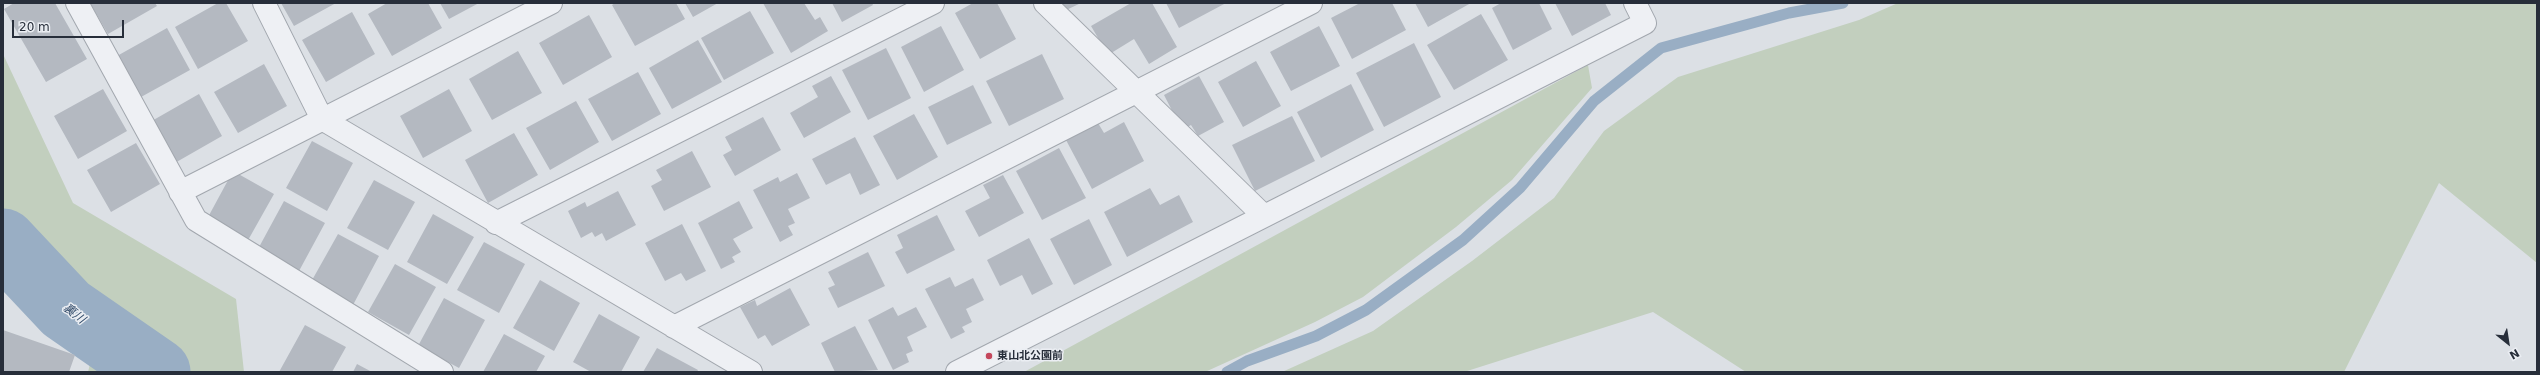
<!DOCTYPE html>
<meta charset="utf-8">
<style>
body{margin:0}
#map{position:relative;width:2540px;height:375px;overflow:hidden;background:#dce0e5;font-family:"DejaVu Sans",sans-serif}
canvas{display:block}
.frame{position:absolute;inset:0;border:4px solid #272e3a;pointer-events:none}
.north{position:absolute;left:2488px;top:323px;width:40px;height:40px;-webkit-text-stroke:3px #ebeef3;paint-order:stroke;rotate:150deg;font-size:11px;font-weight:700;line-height:16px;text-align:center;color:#272e3a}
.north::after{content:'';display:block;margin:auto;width:14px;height:18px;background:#272e3a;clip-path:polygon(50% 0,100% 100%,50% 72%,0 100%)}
.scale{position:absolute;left:12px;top:20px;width:112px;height:18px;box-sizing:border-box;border:2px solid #272e3a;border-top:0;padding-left:5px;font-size:12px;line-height:14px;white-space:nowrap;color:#272e3a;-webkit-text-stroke:3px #ebeef3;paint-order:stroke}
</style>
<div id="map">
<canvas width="2540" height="375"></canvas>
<div class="frame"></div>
<div class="north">N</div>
<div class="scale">20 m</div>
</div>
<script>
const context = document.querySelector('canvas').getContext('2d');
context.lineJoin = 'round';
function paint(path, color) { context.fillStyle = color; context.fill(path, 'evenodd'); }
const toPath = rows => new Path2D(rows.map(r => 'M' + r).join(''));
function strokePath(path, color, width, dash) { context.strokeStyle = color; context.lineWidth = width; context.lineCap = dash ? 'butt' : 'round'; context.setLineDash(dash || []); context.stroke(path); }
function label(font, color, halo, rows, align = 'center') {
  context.font = font + ' "DejaVu Sans","Noto Sans JP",sans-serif'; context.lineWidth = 3; context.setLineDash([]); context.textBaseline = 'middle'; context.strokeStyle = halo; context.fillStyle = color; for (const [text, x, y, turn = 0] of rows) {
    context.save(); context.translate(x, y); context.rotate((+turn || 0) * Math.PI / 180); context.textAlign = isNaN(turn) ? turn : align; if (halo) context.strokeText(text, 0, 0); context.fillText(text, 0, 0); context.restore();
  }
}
const green = toPath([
 [1898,3,2537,3,2537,263,2439,183,2344,372,1746,372,1653,312,1464,372,1282,372,1373,331,1472,261,1554,198,1604,131,1678,77,1859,20],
 [3,54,73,203,236,299,244,372,181,372,74,302,18,230,3,209],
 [1588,65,1592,88,1512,180,1456,227,1363,297,1315,322,1205,372,1024,372],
 [91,360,115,372,88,372]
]);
const stream = toPath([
 [1227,372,1247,361,1316,336,1366,310,1463,240,1520,188,1594,101,1661,48,1789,13,1843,3]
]);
const river = toPath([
 [3,242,66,309,157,372]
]);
const building = toPath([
 [14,3,55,3,87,59,46,82,4,9],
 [90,3,155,3,157,6,108,34],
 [218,3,226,3,248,41,198,69,175,27],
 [281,3,336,3,294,26],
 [387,3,428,3,442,28,392,56,368,14],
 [440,3,479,3,449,19],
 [615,3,676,3,685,19,635,46,612,5],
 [685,3,718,3,693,17],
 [763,3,804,3,815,20,820,17,828,31,791,53],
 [832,3,872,3,873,5,842,22],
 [973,3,997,3,1016,39,980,59,955,13],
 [1058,3,1081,3,1062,12],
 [1131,3,1152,3,1177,47,1149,64,1134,39,1108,55,1091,26],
 [1166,3,1226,3,1179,28],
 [1360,3,1392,3,1406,30,1352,59,1331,18],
 [1415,3,1471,3,1428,27],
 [1501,3,1539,3,1552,29,1513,50,1492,8],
 [1555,3,1605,3,1611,15,1572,36],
 [750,11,774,53,724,80,701,38],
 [352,12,375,54,326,82,302,40],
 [1481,14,1508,60,1454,90,1427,45],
 [589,15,612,57,563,85,539,43],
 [941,26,964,70,924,92,901,47],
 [1319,26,1340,66,1291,91,1270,52],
 [167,28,190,70,141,97,117,56],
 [698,40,722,82,672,109,649,68],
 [1414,43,1441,97,1384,127,1356,73],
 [886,48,911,98,868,120,842,70],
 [518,51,542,93,492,120,469,79],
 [1042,54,1064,99,1009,126,986,81],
 [1256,61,1281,106,1243,127,1218,82],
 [264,64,287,106,238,133,214,92],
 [638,72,661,114,612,141,588,99],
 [831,76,851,112,804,138,790,113,818,97,812,86],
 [1199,76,1224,122,1198,136,1191,125,1182,130,1164,95],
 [1351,84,1374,130,1321,158,1297,112],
 [973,85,992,123,947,145,928,107],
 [103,89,127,131,78,159,54,116],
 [449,89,472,131,423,158,400,116],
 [199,94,222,136,173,164,150,122],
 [576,101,599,142,550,170,526,128],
 [914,114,938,157,897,180,873,136],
 [1292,116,1315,161,1255,191,1232,145],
 [763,117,781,150,735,176,723,155,732,150,725,137],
 [1124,122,1144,161,1092,189,1066,140,1098,123,1104,133],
 [514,133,538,175,488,203,465,160],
 [855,137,880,185,860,195,850,173,826,185,812,159],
 [312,141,353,163,327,211,286,188],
 [136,143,160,184,111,212,87,170],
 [1059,148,1086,198,1042,220,1016,171],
 [692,151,711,187,664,211,651,186,662,180,656,170],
 [233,171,274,194,247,242,207,219],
 [797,173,810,198,788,209,795,223,788,226,793,235,780,242,753,190,778,177,780,182],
 [1003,175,1024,213,979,237,965,211,990,198,983,185],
 [374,180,415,202,388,250,347,228],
 [1150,188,1160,205,1179,195,1193,222,1127,257,1104,212],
 [618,191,636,225,606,241,602,233,595,237,592,232,581,238,568,211,585,202,587,207],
 [284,201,325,223,299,271,258,249],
 [739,201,753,228,733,239,741,252,732,257,735,262,721,269,698,223],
 [433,214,474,237,447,284,407,262],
 [937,215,955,250,907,274,895,252,903,248,897,235],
 [1089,219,1112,265,1074,285,1050,239],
 [682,224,706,271,686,281,681,273,665,281,645,243],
 [338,234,379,256,353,305,311,282],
 [1029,238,1053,284,1032,295,1022,275,1000,286,987,260],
 [484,242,525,264,499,313,457,290],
 [868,252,885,286,838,308,828,288,835,285,828,272],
 [395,264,436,287,409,335,368,312],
 [950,277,955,287,973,278,984,300,966,309,972,322,962,327,965,332,951,339,925,289],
 [540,280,580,303,554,351,513,328],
 [790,288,810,325,772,346,765,335,758,339,740,307,755,300,757,306],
 [444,298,485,320,459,368,418,346],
 [893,307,898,316,916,307,927,327,907,337,913,351,906,354,909,362,893,370,868,320],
 [599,314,640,337,621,372,591,372,573,362],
 [305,325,346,347,332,372,279,372],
 [855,326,878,370,835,372,821,343],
 [3,330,75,355,69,372,3,372],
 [504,334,545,356,536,372,483,372],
 [657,348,698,370,697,372,643,372],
 [357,364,372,372,353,372]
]);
const street = toPath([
 [77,3,196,220,442,372],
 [264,3,322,119,751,372],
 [1045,3,1264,216],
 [180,192,551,3],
 [496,223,933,3],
 [674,327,1311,3],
 [957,372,1645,23,1635,3]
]);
const markers = [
 [989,356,4,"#c4475c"]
];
const poiNames = [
 ["東山北公園前",997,356]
];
const waterNames = [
 ["裏川",74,314,38]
];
paint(green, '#c2cfbe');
strokePath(stream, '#99aec4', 11);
strokePath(river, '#99aec4', 67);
paint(building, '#b4b9c1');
strokePath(street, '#a2a7ae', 24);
strokePath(street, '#eef0f4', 22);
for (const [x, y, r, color] of markers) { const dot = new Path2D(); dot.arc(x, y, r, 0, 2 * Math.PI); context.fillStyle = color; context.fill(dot); strokePath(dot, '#ebeef3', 1.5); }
label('bold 11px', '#272e3a', '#ebeef3', poiNames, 'left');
label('italic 12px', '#344d6b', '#ebeef3', waterNames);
</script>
